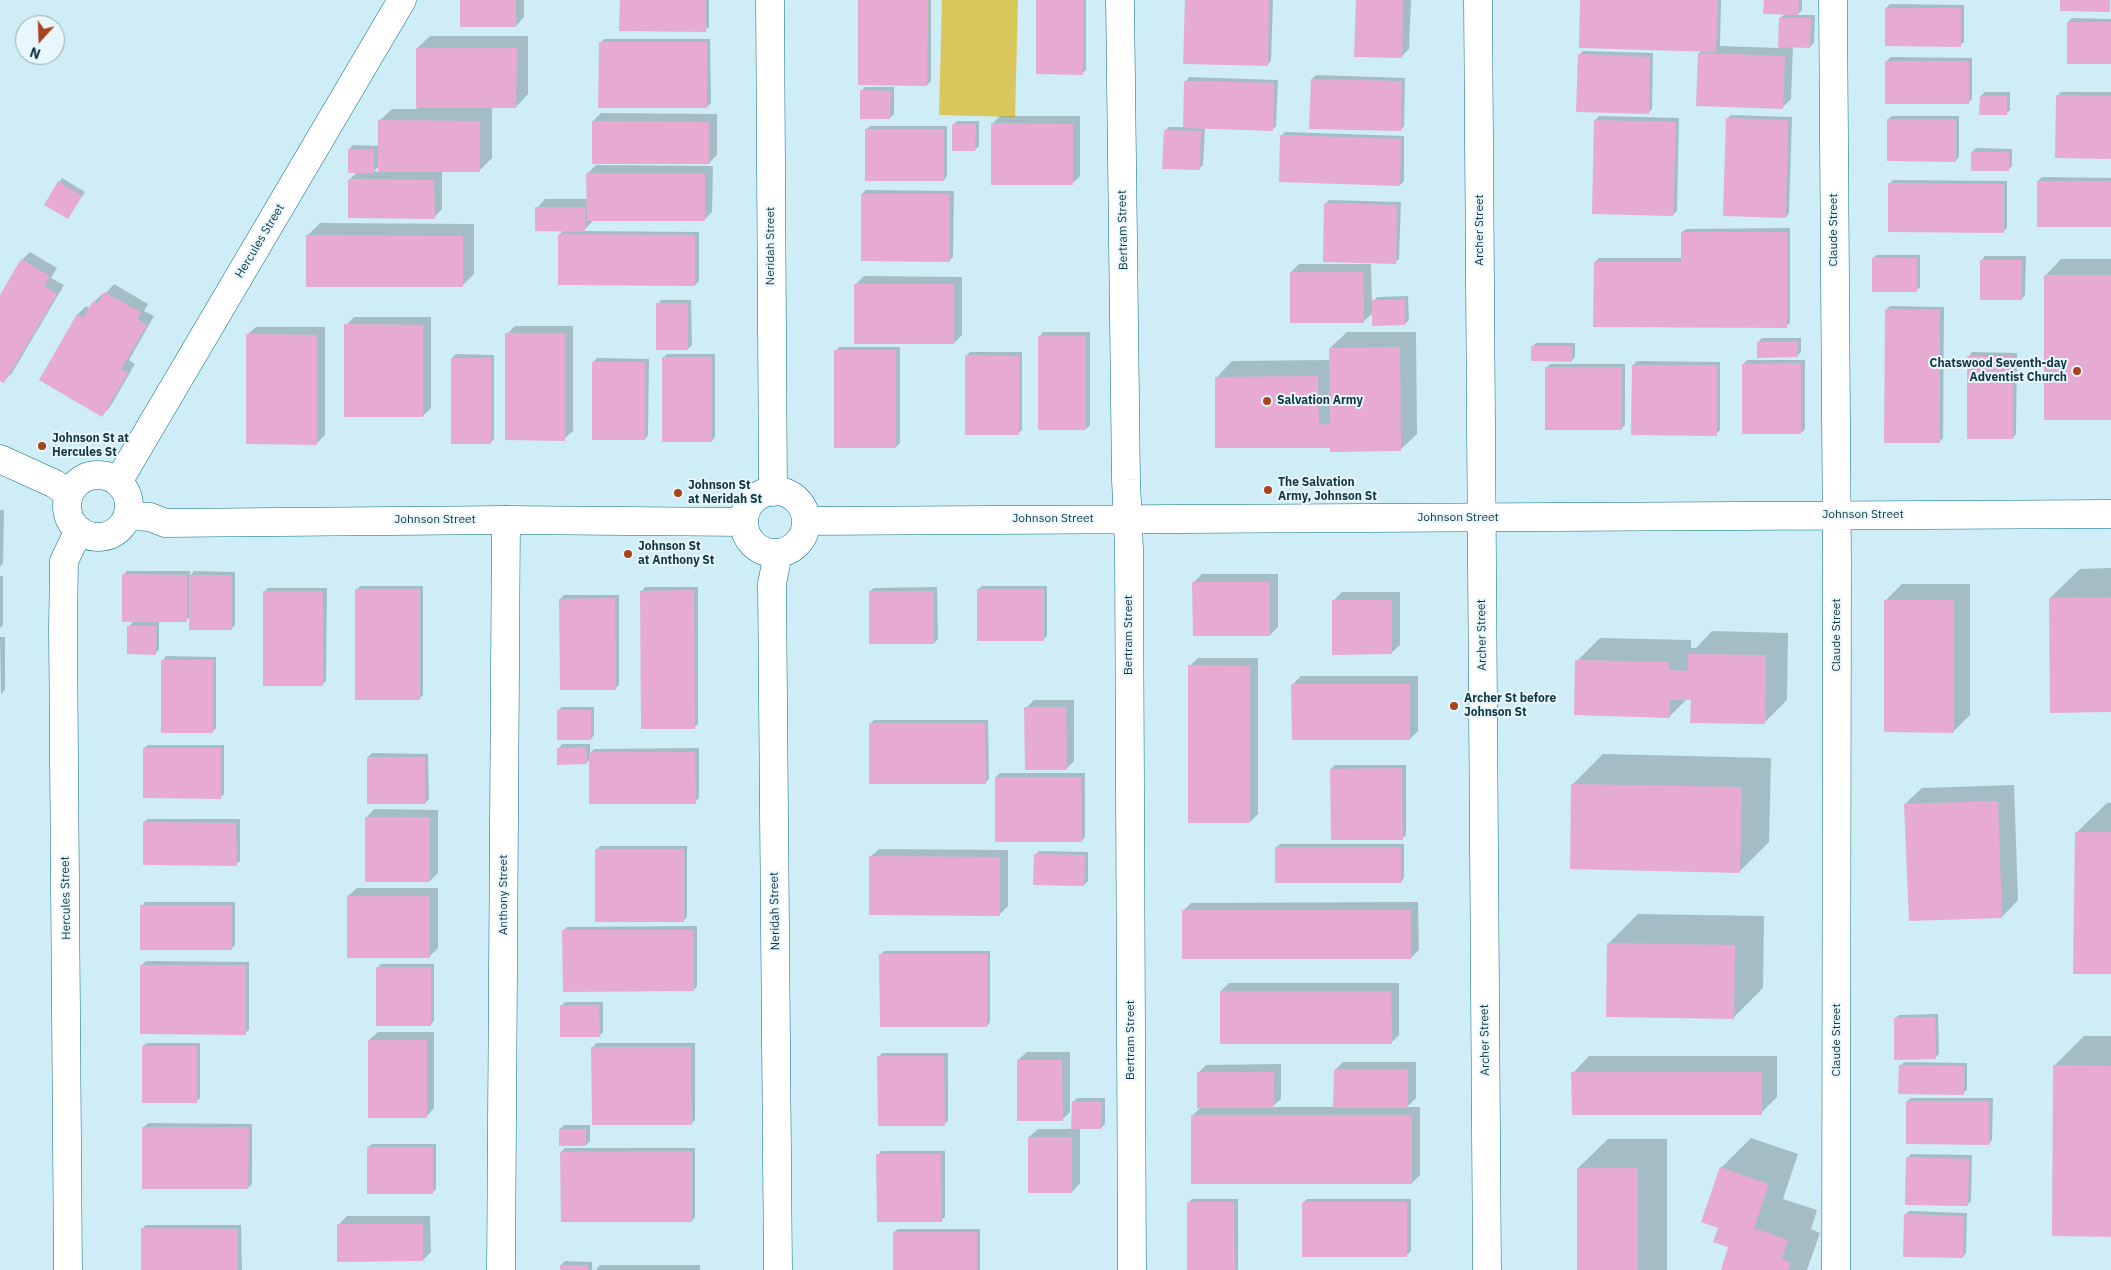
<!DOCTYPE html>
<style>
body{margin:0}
#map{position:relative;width:2111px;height:1270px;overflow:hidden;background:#ceedf7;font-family:"IBM Plex Sans",sans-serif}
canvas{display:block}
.north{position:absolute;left:15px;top:15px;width:50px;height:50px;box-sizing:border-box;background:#e8f7fc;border:1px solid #93aab1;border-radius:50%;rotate:200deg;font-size:14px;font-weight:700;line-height:20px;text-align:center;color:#133741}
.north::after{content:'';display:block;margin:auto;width:18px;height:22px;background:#aa431d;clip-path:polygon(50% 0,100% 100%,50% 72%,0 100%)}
</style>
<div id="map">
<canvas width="2111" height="1270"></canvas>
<div class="north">N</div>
</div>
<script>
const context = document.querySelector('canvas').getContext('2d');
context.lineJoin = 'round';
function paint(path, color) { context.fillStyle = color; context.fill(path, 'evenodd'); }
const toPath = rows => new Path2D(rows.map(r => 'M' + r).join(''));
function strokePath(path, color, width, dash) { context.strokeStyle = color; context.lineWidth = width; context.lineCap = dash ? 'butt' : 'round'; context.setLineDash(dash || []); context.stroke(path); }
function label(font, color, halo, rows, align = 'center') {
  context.font = font + ' "IBM Plex Sans",sans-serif'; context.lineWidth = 4; context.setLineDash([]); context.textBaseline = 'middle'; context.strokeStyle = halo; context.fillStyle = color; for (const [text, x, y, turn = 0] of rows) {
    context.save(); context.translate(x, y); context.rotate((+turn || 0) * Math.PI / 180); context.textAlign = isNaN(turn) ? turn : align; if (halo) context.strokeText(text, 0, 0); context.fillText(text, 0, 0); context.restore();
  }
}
const green = toPath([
 [942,0,1018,0,1015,117,939,115]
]);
const shadow = toPath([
 [461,0,524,0,524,17,516,26],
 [621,0,709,0,709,27,705,30],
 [859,0,931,0,931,81,927,85],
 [1037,0,1086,0,1086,70,1082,73],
 [1186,0,1273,0,1271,61,1267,65],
 [1357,0,1411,0,1409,49,1401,57],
 [1582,0,1721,0,1720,46,1779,48,1780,18,1785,14,1765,0,1802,0,1802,10,1797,15,1815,15,1814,43,1810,47,1793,46,1791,99,1783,107,1699,54,1702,50],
 [1890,4,1964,5,1964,42,1960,45,1886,8],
 [2072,18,2111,19,2111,63,2068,22],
 [430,36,528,36,528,94,516,107,492,107,492,158,480,170,442,170,442,209,434,218,349,180,357,172,349,149,353,145,379,146,379,121,392,109,417,109,417,48],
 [379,166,379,172,374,171],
 [604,39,710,39,711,103,707,107,600,43],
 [1583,51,1653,53,1652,109,1648,113,1579,55],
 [1891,57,1972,58,1972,99,1968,103,1887,61],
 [1316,75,1405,78,1404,126,1401,130,1312,79],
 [1189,77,1278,80,1276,126,1272,130,1205,128,1203,165,1199,169,1165,131,1169,127,1184,127,1186,81],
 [865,87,894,87,894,114,890,118,861,91],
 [1985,92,2010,92,2010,110,2006,114,1981,96],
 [2061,92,2111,92,2111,158,2057,96],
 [601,113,717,114,717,155,709,163,593,121],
 [1731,115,1792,117,1789,213,1786,217,1727,119],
 [1000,116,1080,116,1080,176,1072,184,992,124],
 [1599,116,1679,118,1677,211,1673,215,1595,120],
 [1892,116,1959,116,1959,157,1955,161,1888,119],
 [957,121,979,121,979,146,975,150,953,125],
 [870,126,947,126,947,176,944,180,866,130],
 [1285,132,1404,136,1404,181,1400,185,1281,136],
 [1976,148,2012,149,2012,166,2008,170,1972,152],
 [596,165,713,166,712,212,704,220,592,220,592,222,583,231,699,232,699,281,695,285,559,235,564,230,537,208,545,199,588,199,588,173],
 [2042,177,2111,178,2111,226,2038,181],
 [62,178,85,192,68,217,59,182],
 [1893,180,2007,181,2007,228,2003,232,1889,184],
 [866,190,954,191,953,257,950,260,862,194],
 [1329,200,1401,202,1399,259,1395,262,1326,203],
 [320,223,474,224,474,274,462,286,307,236],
 [1790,228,1790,323,1786,326,1595,262,1599,258,1682,258,1682,232,1686,229],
 [30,252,57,268,51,278,64,285,12,373,4,381,0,379,0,297,22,260],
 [1877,255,1920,255,1920,287,1916,291,1873,258],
 [1985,256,2026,256,2025,295,2022,299,1982,260],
 [2061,259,2111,259,2111,418,2045,276],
 [1299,264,1371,264,1372,303,1377,297,1408,296,1409,320,1405,324,1374,312,1363,322,1291,272],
 [864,276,962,277,962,335,954,343,856,284],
 [114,284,148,304,144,311,154,316,129,360,135,364,110,407,102,416,40,380,78,314,86,306,90,309,94,302,102,294,104,295],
 [661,300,691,300,692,345,688,349,658,304],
 [1890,306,1944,307,1943,438,1939,442,1886,310],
 [354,317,431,317,431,408,423,416,346,325],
 [515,326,573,326,573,431,564,439,507,334],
 [256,327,325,327,325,435,317,443,247,335],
 [1043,332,1090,332,1090,425,1086,429,1040,336],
 [1347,332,1416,332,1417,434,1400,450,1331,447,1216,378,1232,361,1330,360,1330,348],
 [1762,338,1801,338,1801,352,1797,356,1758,342],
 [1536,343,1575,343,1575,357,1572,360,1532,347],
 [839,347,900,347,900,443,896,447,836,351],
 [970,352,1022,352,1022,430,1018,433,966,356],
 [1972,352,2017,353,2016,434,2013,438,1969,356],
 [456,354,494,355,494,439,490,443,452,358],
 [667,354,715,354,715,437,712,441,663,358],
 [597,358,649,359,648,435,645,439,593,362],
 [1747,360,1805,360,1805,429,1801,433,1743,364],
 [1637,361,1720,362,1720,430,1716,434,1633,365],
 [1550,364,1625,364,1625,425,1621,429,1546,368],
 [0,510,4,510,3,563,0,567],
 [2111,568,2111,711,2050,598,2080,569],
 [127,571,190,571,190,576,194,571,235,572,235,625,231,629,190,616,186,621,159,621,159,649,156,653,129,626,134,621,123,575],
 [1202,574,1278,574,1278,627,1270,635,1194,582],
 [0,576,3,576,3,625,0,628],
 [1902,584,1970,584,1970,715,1954,731,1886,600],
 [360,586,423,586,423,695,419,699,356,590],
 [982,586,1047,586,1047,636,1043,640,978,589],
 [645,587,698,587,698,724,695,727,642,591],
 [937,587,938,639,934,643,870,591,874,588],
 [268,588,327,588,326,681,322,685,264,592],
 [1342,592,1400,592,1400,645,1391,653,1333,601],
 [564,595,619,595,619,685,615,689,560,599],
 [1712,631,1788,633,1787,700,1764,723,1692,699,1687,699,1670,716,1577,661,1600,638,1691,640,1691,648,1696,648],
 [0,637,5,637,5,690,1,694],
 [166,656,216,657,216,728,212,732,163,660],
 [1198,658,1258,658,1258,814,1250,822,1190,666],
 [1301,676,1418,676,1418,731,1410,739,1292,685],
 [1034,700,1074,700,1074,761,1066,769,1026,708],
 [562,707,594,707,594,735,591,739,558,711],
 [874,720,988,720,989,779,985,783,870,724],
 [562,744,590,744,590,753,594,749,699,748,699,798,695,802,590,759,586,763,559,748],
 [148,745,224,745,224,794,220,798,144,748],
 [372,753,428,754,429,799,425,803,368,757],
 [1603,754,1771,758,1769,842,1739,872,1573,784],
 [1335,765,1406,765,1406,835,1402,839,1331,769],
 [1000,773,1085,773,1085,837,1081,841,996,777],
 [2014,785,2018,900,2002,917,1905,804,1922,788],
 [2107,803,2111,803,2111,973,2077,832],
 [374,809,438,810,438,873,430,881,366,818],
 [148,819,240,819,240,861,236,864,144,822],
 [1280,844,1404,844,1404,878,1401,882,1276,848],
 [600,846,687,846,687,917,683,921,596,850],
 [879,849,1008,850,1008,906,1000,914,870,857],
 [1039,851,1088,852,1088,881,1084,885,1035,855],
 [357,888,438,888,438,948,429,957,348,896],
 [145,902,235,902,235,945,231,949,142,906],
 [1418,902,1419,950,1411,958,1183,911,1191,903],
 [1638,914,1764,916,1763,988,1733,1018,1608,944],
 [697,926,697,986,694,990,563,931,567,927],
 [884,951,990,951,990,1022,987,1026,880,955],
 [146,961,249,962,249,1030,245,1033,142,965],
 [381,964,434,964,434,1021,430,1025,377,968],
 [1229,983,1399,983,1399,1035,1391,1043,1221,991],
 [565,1002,603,1002,603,1032,599,1036,561,1006],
 [1938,1014,1939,1054,1935,1058,1895,1018,1899,1015],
 [378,1032,434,1032,434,1108,426,1117,369,1040],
 [2084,1036,2111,1036,2111,1236,2054,1066],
 [147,1043,200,1043,200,1098,196,1102,143,1046],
 [596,1043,695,1043,695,1120,691,1124,593,1047],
 [1027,1052,1070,1052,1070,1112,1062,1120,1018,1060],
 [882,1053,948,1053,948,1121,944,1124,879,1057],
 [1589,1056,1777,1056,1777,1097,1761,1113,1573,1073],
 [1343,1062,1416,1062,1416,1098,1407,1107,1420,1107,1420,1175,1412,1183,1192,1116,1201,1107,1198,1073,1206,1065,1281,1064,1281,1099,1272,1107,1335,1107,1335,1070],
 [1904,1062,1967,1063,1967,1090,1963,1093,1900,1066],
 [1077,1098,1105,1098,1105,1124,1101,1128,1080,1128,1080,1183,1072,1192,1029,1137,1038,1129,1072,1129,1073,1102],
 [1911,1098,1993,1098,1992,1140,1989,1144,1907,1101],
 [148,1123,252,1124,252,1184,248,1188,144,1127],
 [564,1125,590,1125,590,1141,586,1145,560,1129],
 [1751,1138,1798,1154,1783,1199,1817,1210,1811,1229,1820,1233,1807,1270,1722,1270,1730,1247,1720,1227,1721,1168],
 [1608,1139,1667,1139,1667,1270,1578,1270,1578,1168],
 [372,1144,436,1144,436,1189,432,1193,368,1147],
 [565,1148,695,1148,695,1217,692,1221,561,1152],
 [881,1151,945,1151,945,1217,941,1220,878,1155],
 [1911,1154,1972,1155,1971,1201,1967,1205,1907,1158],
 [1192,1199,1238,1199,1238,1270,1189,1270,1189,1202],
 [1307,1199,1411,1199,1411,1251,1407,1255,1303,1203],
 [1909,1211,1967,1213,1966,1253,1963,1257,1905,1215],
 [347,1216,430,1216,431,1252,423,1260,338,1225],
 [146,1225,241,1225,242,1270,142,1270,142,1229],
 [898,1229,980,1229,980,1270,894,1270,894,1232],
 [565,1261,592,1262,592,1270,561,1270,561,1265],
 [600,1265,700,1265,700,1270,596,1270]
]);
const building = toPath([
 [460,0,516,0,516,27,460,27],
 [620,0,706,0,706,32,619,31],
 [858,0,928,0,927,86,858,85],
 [1036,0,1083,0,1083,75,1036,74],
 [1185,0,1269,0,1268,66,1183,64],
 [1356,0,1403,0,1402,58,1354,57],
 [1580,0,1718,0,1716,52,1579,48],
 [1764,0,1799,0,1798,15,1763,14],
 [2060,0,2110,0,2110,12,2060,11],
 [1885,8,1961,8,1961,47,1885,46],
 [1779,18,1811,18,1810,48,1778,47],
 [2067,22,2111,22,2111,64,2067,64],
 [599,42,707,42,707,108,598,108],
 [416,48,517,48,516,108,416,108],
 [1698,53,1785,56,1783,109,1696,106],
 [1578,54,1650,57,1649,114,1576,112],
 [1885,61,1969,61,1969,104,1885,104],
 [1311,79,1402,81,1401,131,1309,129],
 [1184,81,1274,83,1273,131,1183,128],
 [860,90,891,91,890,119,860,119],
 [2056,95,2111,96,2111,159,2055,158],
 [1980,96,2007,96,2007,115,1979,115],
 [1726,118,1788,120,1786,218,1723,216],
 [1887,119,1956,119,1956,162,1887,161],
 [378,120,480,121,480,172,378,172],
 [1594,120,1676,122,1673,216,1592,214],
 [592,121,709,122,709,164,592,164],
 [991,123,1073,124,1073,185,991,185],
 [952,124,976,124,975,151,952,151],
 [865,129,944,129,944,181,865,181],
 [1164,130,1201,131,1200,170,1162,169],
 [1280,135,1401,139,1400,186,1279,182],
 [348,149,374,149,374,173,348,173],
 [1971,152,2009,152,2009,171,1971,171],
 [586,173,705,173,705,221,587,221],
 [348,179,434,180,435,219,348,218],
 [58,181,82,196,68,219,44,205],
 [2037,181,2111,181,2111,227,2037,227],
 [1888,183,2004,184,2004,233,1888,232],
 [861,194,950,194,950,262,861,261],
 [1324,203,1397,205,1396,264,1323,262],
 [535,207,585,207,585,232,535,231],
 [1681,232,1787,232,1787,328,1593,327,1594,262,1681,262],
 [558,234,695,235,695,286,558,285],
 [306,235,463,236,463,287,306,287],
 [1872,258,1917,258,1917,292,1872,292],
 [21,259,50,276,44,286,57,294,4,383,0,381,0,295],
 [1980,260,2022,260,2022,300,1980,300],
 [1290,272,1363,272,1364,323,1290,323],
 [2044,275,2111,275,2111,420,2044,420],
 [854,284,954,284,954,344,854,344],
 [104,292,141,312,137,319,147,325,121,369,128,373,102,417,39,380,77,314,83,318,93,301,97,304],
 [1372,300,1405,300,1405,325,1372,326],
 [656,303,688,303,688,350,656,350],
 [1885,309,1940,310,1940,443,1884,443],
 [344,324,423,325,423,417,344,417],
 [505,333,565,333,565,441,505,440],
 [246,334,317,335,317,445,246,444],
 [1038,336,1086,336,1086,430,1038,430],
 [1798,341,1798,357,1757,358,1757,342],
 [1531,346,1572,346,1572,362,1531,361],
 [1400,347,1401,451,1330,452,1330,448,1215,448,1215,377,1318,376,1319,425,1330,424,1329,348],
 [834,350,896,350,896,448,834,448],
 [965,355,1019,356,1019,435,965,435],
 [1967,356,2013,356,2013,439,1967,439],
 [662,357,712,357,712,442,662,442],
 [451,358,491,358,491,444,451,444],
 [592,362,645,362,645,440,592,440],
 [1801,363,1801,434,1742,434,1742,364],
 [1632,365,1717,365,1717,436,1631,435],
 [1545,367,1622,367,1622,430,1545,430],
 [122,574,187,575,187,622,122,622],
 [189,575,232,575,232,630,189,630],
 [1192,582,1270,582,1270,636,1193,636],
 [355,589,420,589,420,700,355,700],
 [977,589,1044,589,1044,641,977,641],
 [694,590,695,729,641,729,640,591],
 [263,591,323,591,323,686,263,686],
 [869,591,934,591,934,644,869,644],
 [2111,597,2111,712,2050,713,2049,598],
 [615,598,616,690,560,690,559,599],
 [1332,600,1392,600,1392,654,1332,655],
 [1884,600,1954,600,1954,733,1884,732],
 [127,626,156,626,156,655,127,654],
 [1688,654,1766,655,1765,724,1690,723,1691,700,1670,700,1670,718,1574,715,1575,660,1669,662,1669,670,1688,671],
 [161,660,213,660,213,733,161,733],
 [1188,665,1250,666,1250,823,1188,823],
 [1291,684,1410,684,1410,740,1292,740],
 [1024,707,1066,707,1067,770,1025,770],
 [557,710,591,710,591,740,557,740],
 [869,723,985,723,986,784,869,784],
 [586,747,587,764,557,765,557,748],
 [143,748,221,748,221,799,143,798],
 [589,752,695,752,696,804,589,804],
 [367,757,425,757,425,804,367,804],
 [1402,768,1403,840,1331,840,1330,769],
 [995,777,1081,777,1082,842,995,842],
 [1571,784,1742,787,1740,873,1570,869],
 [1998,801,2002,918,1909,921,1904,804],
 [365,817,430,817,430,882,365,882],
 [143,822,236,823,237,866,143,865],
 [2075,832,2111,832,2111,974,2073,974],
 [1275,847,1401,847,1401,883,1275,883],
 [595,849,684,849,684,922,595,922],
 [1034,854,1085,855,1084,886,1033,885],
 [869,856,1000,857,1000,916,869,915],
 [347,896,430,896,430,958,347,958],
 [140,905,232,905,232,950,140,950],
 [1182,910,1411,910,1411,959,1182,959],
 [562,930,694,930,694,991,563,992],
 [1607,943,1735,945,1734,1019,1606,1017],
 [879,954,987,954,987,1027,880,1027],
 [140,965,246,965,246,1035,140,1034],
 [376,967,431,967,431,1026,376,1026],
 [1220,991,1391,991,1392,1044,1220,1044],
 [560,1005,599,1005,600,1037,560,1037],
 [1935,1017,1936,1059,1894,1060,1894,1018],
 [368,1040,427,1040,427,1118,368,1118],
 [142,1046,197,1046,197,1103,142,1103],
 [591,1047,691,1047,692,1125,592,1125],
 [877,1056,944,1056,945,1126,878,1126],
 [1017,1060,1062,1060,1063,1121,1017,1121],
 [1899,1065,1964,1066,1964,1095,1898,1094],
 [2053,1065,2111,1066,2111,1237,2052,1236],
 [1408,1069,1408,1108,1333,1108,1334,1070],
 [1197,1072,1274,1072,1273,1108,1197,1108],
 [1571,1072,1761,1072,1762,1115,1572,1115],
 [1072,1101,1102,1102,1101,1129,1071,1129],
 [1906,1101,1989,1101,1989,1145,1906,1144],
 [1191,1115,1412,1115,1412,1184,1191,1184],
 [142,1127,249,1127,248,1189,142,1189],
 [559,1129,586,1129,586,1146,559,1146],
 [1028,1137,1072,1137,1072,1193,1028,1193],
 [367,1147,433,1147,433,1194,367,1194],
 [692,1151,692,1222,561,1222,560,1152],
 [876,1154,941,1154,942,1222,877,1222],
 [1906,1157,1969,1159,1968,1206,1905,1205],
 [1720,1167,1769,1184,1754,1228,1788,1240,1782,1259,1791,1263,1788,1270,1721,1270,1728,1247,1713,1242,1718,1228,1701,1222],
 [1577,1168,1638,1168,1638,1270,1577,1270],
 [1187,1202,1234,1202,1235,1270,1187,1270],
 [1302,1202,1407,1202,1407,1257,1302,1257],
 [1904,1214,1964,1216,1963,1258,1903,1257],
 [337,1224,423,1224,423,1261,337,1262],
 [141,1228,238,1229,238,1270,141,1270],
 [893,1232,977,1232,977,1270,893,1270],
 [560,1265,588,1265,588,1270,560,1270]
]);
const minor = toPath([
 [770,0,773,492],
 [1120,0,1126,480,1129,549,1132,1270],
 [1833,0,1837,557,1836,1270],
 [0,459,55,484,69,494],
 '67 506a31 31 0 1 1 62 0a31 31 0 1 1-62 0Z',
 [118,482,402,0],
 '744 522a31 31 0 1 1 62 0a31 31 0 1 1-62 0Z',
 [128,516,150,517,165,523,506,520,744,522],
 [806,521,2111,514],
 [778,553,772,584,778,1270],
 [68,1270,63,628,64,561,79,530],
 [501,1270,506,520]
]);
const secondary = toPath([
 [1478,0,1487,1270]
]);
const markers = [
 [2077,371,5,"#aa431d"],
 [1267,401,5,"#aa431d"],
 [42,446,5,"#aa431d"],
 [1268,490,5,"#aa431d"],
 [678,493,5,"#aa431d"],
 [628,554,5,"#aa431d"],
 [1454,706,5,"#aa431d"]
];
const streetNames = [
 ["Bertram Street",1123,230,-91],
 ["Archer Street",1480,230,-90],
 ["Claude Street",1834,230,-90],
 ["Hercules Street",260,241,-59],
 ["Neridah Street",771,246,-90],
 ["Johnson Street",1863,515],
 ["Johnson Street",1458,518],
 ["Johnson Street",1053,519],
 ["Johnson Street",435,520],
 ["Bertram Street",1129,635,-90],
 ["Archer Street",1482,635,-91],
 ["Claude Street",1837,635,-90],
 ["Anthony Street",504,895,-90],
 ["Hercules Street",66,898,-91],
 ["Neridah Street",775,911,-91],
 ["Bertram Street",1131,1040,-90],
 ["Archer Street",1485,1040,-91],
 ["Claude Street",1837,1040,-90]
];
const poiNames = [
 ["Chatswood Seventh-day",2067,364,"right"],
 ["Adventist Church",2067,378,"right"],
 ["Salvation Army",1277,401],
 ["Johnson St at",52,439],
 ["Hercules St",52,453],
 ["The Salvation",1278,483],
 ["Army, Johnson St",1278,497],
 ["Johnson St",688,486],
 ["at Neridah St",688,500],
 ["Johnson St",638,547],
 ["at Anthony St",638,561],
 ["Archer St before",1464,699],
 ["Johnson St",1464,713]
];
paint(green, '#dac75c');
paint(shadow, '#0003');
paint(building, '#e7aad3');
strokePath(minor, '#086d84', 29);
strokePath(secondary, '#086d84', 29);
strokePath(minor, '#fff', 28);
strokePath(secondary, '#fff', 28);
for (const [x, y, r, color] of markers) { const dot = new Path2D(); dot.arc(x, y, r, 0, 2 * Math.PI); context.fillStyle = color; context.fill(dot); strokePath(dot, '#e8f7fc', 2); }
label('12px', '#133741', '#e8f7fc', streetNames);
label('bold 12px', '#133741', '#e8f7fc', poiNames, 'left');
</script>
